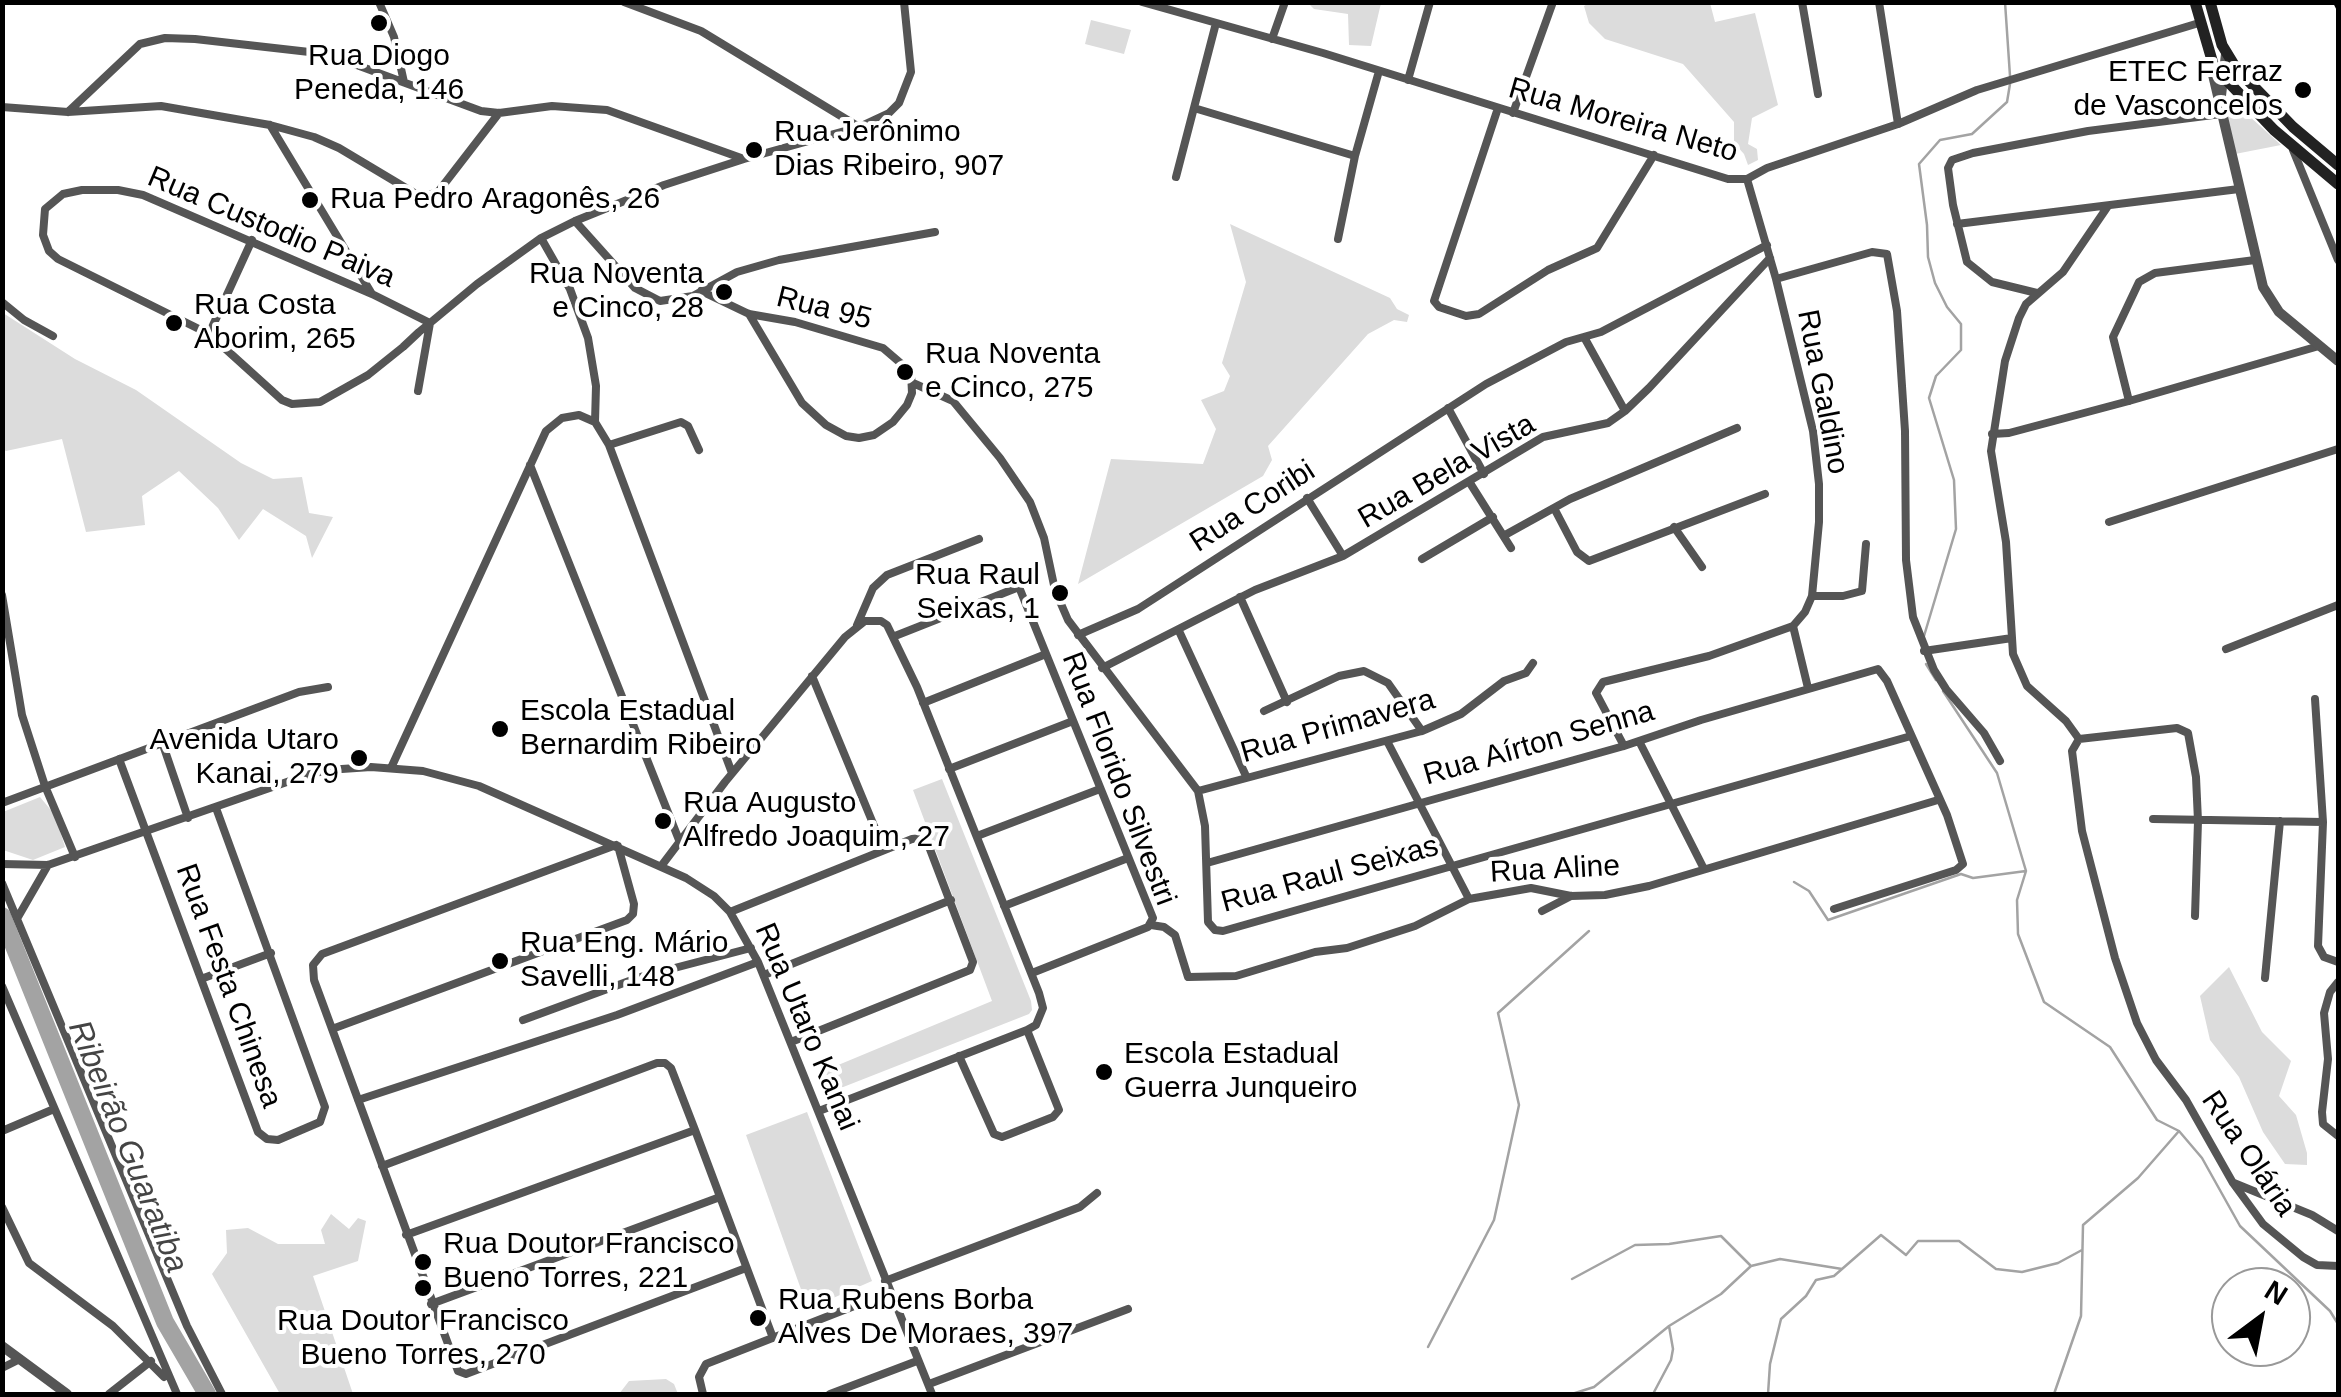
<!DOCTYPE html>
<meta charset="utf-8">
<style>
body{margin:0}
#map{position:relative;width:2341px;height:1397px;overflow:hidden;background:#fff;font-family:Arial,sans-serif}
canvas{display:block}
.frame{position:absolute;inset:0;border:5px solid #000;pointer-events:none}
.north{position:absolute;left:2211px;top:1267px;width:100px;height:100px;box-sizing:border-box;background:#fff;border:2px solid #999;border-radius:50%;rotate:32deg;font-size:28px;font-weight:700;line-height:40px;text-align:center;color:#000}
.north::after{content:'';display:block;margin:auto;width:35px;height:45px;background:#000;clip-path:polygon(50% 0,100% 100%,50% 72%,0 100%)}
</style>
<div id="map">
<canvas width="2341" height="1397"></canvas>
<div class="frame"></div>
<div class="north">N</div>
</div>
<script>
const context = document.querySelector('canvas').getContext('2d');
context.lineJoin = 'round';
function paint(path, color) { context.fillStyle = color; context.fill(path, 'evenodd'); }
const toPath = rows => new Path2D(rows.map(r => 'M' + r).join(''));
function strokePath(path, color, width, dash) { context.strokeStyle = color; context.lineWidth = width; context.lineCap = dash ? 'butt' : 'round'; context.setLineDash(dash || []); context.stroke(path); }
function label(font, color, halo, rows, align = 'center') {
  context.font = font + ' Arial,sans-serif'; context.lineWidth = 8; context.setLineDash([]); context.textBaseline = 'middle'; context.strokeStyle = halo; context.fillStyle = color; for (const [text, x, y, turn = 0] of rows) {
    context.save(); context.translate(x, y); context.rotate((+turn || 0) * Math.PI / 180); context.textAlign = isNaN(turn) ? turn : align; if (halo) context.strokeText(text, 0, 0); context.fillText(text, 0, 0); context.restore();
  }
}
const green = toPath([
 [1591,2,1710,3,1715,22,1755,13,1778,105,1752,118,1748,144,1757,149,1758,160,1748,165,1744,154,1734,143,1734,122,1683,64,1605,39,1589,23,1584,6],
 [1308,3,1381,3,1371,46,1349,45,1348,14,1314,9],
 [1091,20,1131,30,1124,54,1085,44],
 [2229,104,2236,104,2281,145,2235,154,2224,107],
 [1230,224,1390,298,1397,309,1409,315,1407,322,1394,320,1368,334,1268,446,1272,460,1263,476,1078,584,1111,459,1203,464,1216,429,1201,400,1224,391,1230,376,1222,363,1246,282],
 [3,313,75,359,136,390,241,463,273,479,302,477,309,513,333,517,312,558,306,536,263,509,239,540,218,508,179,471,142,496,145,525,86,532,62,439,6,451,3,449],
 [942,779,1031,1001,1032,1010,1029,1014,828,1093,819,1073,992,1001,913,790],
 [40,797,55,815,65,847,33,860,3,850,3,812],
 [2229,967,2262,1032,2291,1061,2279,1096,2296,1115,2307,1153,2307,1165,2285,1164,2263,1132,2239,1077,2210,1040,2200,996],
 [807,1112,872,1281,808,1309,746,1135],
 [331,1214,349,1229,358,1218,366,1221,358,1261,313,1276,353,1394,280,1394,212,1274,227,1253,226,1230,248,1228,278,1244,325,1244,321,1230],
 [666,1379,674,1384,678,1394,619,1394,629,1381]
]);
const stream = toPath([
 [2005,2,2010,76],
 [1924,636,1956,529,1954,480,1929,398,1936,376,1961,350,1961,324,1947,307,1935,283,1928,257,1927,225,1919,164,1940,140,1972,134,2007,102,2010,84],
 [1926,664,1936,680],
 [1943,691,1997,773,2026,871,2017,900,2018,934,2044,1002,2110,1047,2157,1120,2179,1131,2202,1158,2240,1226,2330,1311,2338,1324],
 [1794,882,1809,891,1828,920,1961,874,1973,878,2026,871],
 [1572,1279,1635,1245,1669,1244,1721,1236,1750,1265],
 [1428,1347,1494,1220,1519,1105,1498,1013,1589,931],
 [1572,1394,1594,1387,1669,1326,1721,1294,1751,1266,1780,1259,1842,1269,1881,1235,1906,1255,1918,1241,1959,1241,1996,1269,2022,1272,2058,1263,2082,1250],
 [1653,1394,1671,1360,1673,1349,1669,1326],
 [1768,1394,1770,1364,1781,1319,1806,1296,1816,1280,1834,1276,1842,1269],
 [2054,1394,2081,1316,2083,1225,2138,1178,2179,1131]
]);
const river = toPath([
 [2,916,165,1322,207,1394]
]);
const minor = toPath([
 [379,2,394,37,404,82],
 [624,2,701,31,859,127],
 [1142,2,1323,53,1728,179,1747,179,1767,168,1898,124,1977,90,2199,23],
 [1802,2,1818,94],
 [1879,2,1898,124],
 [1272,39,1285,2],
 [1408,80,1430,2],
 [2,107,68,112,161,106,270,125,314,137,339,148,421,197,438,192,499,113],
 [1194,108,1355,156],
 [1498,108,1434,301,1439,307,1466,316,1479,314,1548,270,1597,248,1654,155],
 [68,112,140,44,165,38,195,39,327,54,481,111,499,113,552,106,607,110,744,159],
 [1513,113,1553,2],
 [270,125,372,294],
 [2293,150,2338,260],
 [1176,177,1216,23],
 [575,221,635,288,660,301,693,296,737,272,779,260,935,232],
 [1957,224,2239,189],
 [541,238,570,289,588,338,596,386,595,422],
 [1338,239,1355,156,1379,71],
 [1776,279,1872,252,1887,254,1897,311,1905,431,1906,560,1913,617,1934,670,1946,689,1984,733,2000,761],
 [701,291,749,314,795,322,883,348,911,372,912,393,907,405,893,422,874,435,859,438,846,436,826,425,802,403,749,314],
 [2037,293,1992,282,1967,262,1953,205,1948,168,1952,160,1973,153,2088,131,2221,114],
 [2,302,24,320,53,336],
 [209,334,252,240],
 [1584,337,1625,411],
 [913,383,953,401,1000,458,1030,502,1044,538,1055,590,1068,620,1198,791,1205,826,1208,922,1215,930,1223,931,1911,736],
 [418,391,430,323,372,294,143,195,118,190,82,190,63,194,45,209,43,235,49,251,58,259,209,334,282,400,292,404,320,402,368,375,403,347,419,332,430,323,477,284,541,238,575,221,664,185,744,159,859,127,889,113,899,103,911,72,904,2],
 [2129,401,2113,337,2139,282,2155,273,2255,260],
 [1448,408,1484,474],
 [1992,434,2009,433,2129,401,2319,346],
 [609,445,681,422,688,426,699,450],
 [530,465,679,840],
 [1470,483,1511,548],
 [1307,498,1343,556],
 [1554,508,1577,552,1589,561,1765,494],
 [2109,522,2338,449],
 [1674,527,1702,567],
 [1505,535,1570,499,1737,428],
 [1422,559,1493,517],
 [2,595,22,715,45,786,75,857],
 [1812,596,1843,596,1862,591,1866,544],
 [1240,597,1287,702],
 [857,625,873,588,887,575,979,539],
 [1793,626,1808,688],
 [1179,631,1246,776],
 [1078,635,1138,609,1486,384,1566,342,1601,332,1767,245],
 [895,636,1019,587,1153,918,1148,927,1032,973],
 [2226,649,2338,605],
 [1924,651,2012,638],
 [1102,668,1255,590,1343,556,1543,437,1608,423,1625,411,1649,388,1770,258],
 [812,676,884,850],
 [2315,699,2323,822,2318,946,2324,957,2338,962],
 [923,703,1046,654],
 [1264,711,1339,676,1364,671,1388,683,1422,731],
 [2079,739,2072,751,2082,831,2115,958,2137,1023,2156,1060,2186,1100,2233,1183,2263,1224,2303,1257,2317,1265,2338,1266],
 [2079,739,2066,721,2027,686,2013,654,2006,542,1991,451,2005,361,2019,318,2026,304,2063,272,2108,206],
 [2079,739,2177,728,2188,733,2196,777,2198,821,2195,916],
 [1387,741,1469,899],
 [1639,741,1704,869],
 [162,742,188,818],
 [1624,746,1596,693,1603,682,1709,656,1793,626,1805,612,1812,596,1819,522,1819,484,1813,431,1776,279,1747,179],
 [119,759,258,1132,267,1139,278,1140,320,1122,325,1107,216,808],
 [391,768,546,431,562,418,579,415,595,422,609,445,732,773],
 [949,769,1073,721],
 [1198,791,1422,731,1461,714,1504,681,1526,673,1533,663],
 [2,803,299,692,328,687],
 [2153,819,2323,822],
 [977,836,1100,789],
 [616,845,322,954,313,965,314,980,458,1371,466,1374,746,1268],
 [1207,863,1624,746,1701,720,1878,669,1887,681,1947,815,1963,864,1956,870,1834,909],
 [2,864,48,865,307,775,327,770,371,767,423,771,479,786,686,878,714,896,730,912,758,962,932,1394],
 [662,865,725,782,845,637,865,621,881,621,887,625,917,687,1039,993,1043,1008,1036,1025,1027,1030,819,1111],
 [2,883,187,1326,222,1394],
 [1004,906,1128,858],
 [1542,911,1571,896],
 [730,912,912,839,922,838,928,844,973,962,970,970,791,1042],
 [18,917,48,865],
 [1151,925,1164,927,1175,935,1188,977,1236,976,1315,952,1347,948,1415,926,1469,899,1531,888,1571,896,1605,895,1649,886,1938,800],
 [764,975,951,900],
 [2265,978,2280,821],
 [201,979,271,953],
 [2338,982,2330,992,2324,1013,2328,1059,2322,1112,2323,1124,2338,1136],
 [2,986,177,1394],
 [523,1020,640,977,751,948],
 [332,1029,627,920,633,914,634,904,618,846],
 [959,1056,994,1134,1002,1137,1010,1134,1053,1117,1059,1110,1027,1030],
 [358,1100,617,1015,758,962],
 [2,1131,54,1109],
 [382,1166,657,1063,665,1063,671,1068,695,1130,773,1338],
 [2234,1183,2312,1215,2338,1231],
 [2,1207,29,1263,113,1326,164,1377],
 [406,1235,695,1130],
 [885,1281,1080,1207,1097,1193],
 [431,1304,720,1197],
 [2,1368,20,1359],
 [929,1384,1128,1309],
 [109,1394,151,1361],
 [703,1394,699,1377,706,1364,890,1292],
 [830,1394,917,1361]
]);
const tertiary = toPath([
 [2210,62,2263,287,2279,312,2338,361],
 [2220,104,2226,54],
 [2,1346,67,1394]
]);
const secondary = toPath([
 [2195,2,2214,67,2274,130,2338,184],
 [2210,2,2222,45,2236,68,2293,127,2338,165]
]);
const rail = toPath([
 [2334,2,2338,10]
]);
const markers = [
 [379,23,10,"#000"],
 [2303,90,10,"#000"],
 [754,150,10,"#000"],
 [310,200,10,"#000"],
 [724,292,10,"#000"],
 [174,323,10,"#000"],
 [905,372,10,"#000"],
 [1060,593,10,"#000"],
 [500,729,10,"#000"],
 [359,758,10,"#000"],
 [663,821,10,"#000"],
 [500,961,10,"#000"],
 [1104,1072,10,"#000"],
 [423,1262,10,"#000"],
 [423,1288,10,"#000"],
 [758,1318,10,"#000"]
];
const poiNames = [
 ["Rua Diogo",379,57,"center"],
 ["Peneda, 146",379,91,"center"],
 ["ETEC Ferraz",2283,73,"right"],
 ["de Vasconcelos",2283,107,"right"],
 ["Rua Jerônimo",774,133],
 ["Dias Ribeiro, 907",774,167],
 ["Rua Pedro Aragonês, 26",330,200],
 ["Rua Noventa",704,275,"right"],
 ["e Cinco, 28",704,309,"right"],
 ["Rua Costa",194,306],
 ["Aborim, 265",194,340],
 ["Rua Noventa",925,355],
 ["e Cinco, 275",925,389],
 ["Rua Raul",1040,576,"right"],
 ["Seixas, 1",1040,610,"right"],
 ["Escola Estadual",520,712],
 ["Bernardim Ribeiro",520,746],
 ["Avenida Utaro",339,741,"right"],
 ["Kanai, 279",339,775,"right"],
 ["Rua Augusto",683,804],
 ["Alfredo Joaquim, 27",683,838],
 ["Rua Eng. Mário",520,944],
 ["Savelli, 148",520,978],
 ["Escola Estadual",1124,1055],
 ["Guerra Junqueiro",1124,1089],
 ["Rua Doutor Francisco",443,1245],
 ["Bueno Torres, 221",443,1279],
 ["Rua Rubens Borba",778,1301],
 ["Alves De Moraes, 397",778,1335],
 ["Rua Doutor Francisco",423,1322,"center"],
 ["Bueno Torres, 270",423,1356,"center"]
];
const streetNames = [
 ["Rua Moreira Neto",1623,121,16],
 ["Rua Custodio Paiva",271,228,23],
 ["Rua 95",824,309,14],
 ["Rua Galdino",1822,392,79],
 ["Rua Bela Vista",1447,472,-30],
 ["Rua Coribi",1253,507,-33],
 ["Rua Primavera",1338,727,-16],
 ["Rua Aírton Senna",1539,744,-16],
 ["Rua Florido Silvestri",1118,779,69],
 ["Rua Aline",1555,870,-3],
 ["Rua Raul Seixas",1330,875,-15],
 ["Rua Festa Chinesa",228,986,70],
 ["Rua Utaro Kanai",806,1027,67],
 ["Rua Olária",2248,1154,56]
];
const waterNames = [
 ["Ribeirão Guaratiba",127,1147,68]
];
paint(green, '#dcdcdc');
strokePath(stream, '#a3a3a3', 2.5);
strokePath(river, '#a3a3a3', 18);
strokePath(minor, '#555', 8);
strokePath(tertiary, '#555', 10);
strokePath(secondary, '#222', 11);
strokePath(rail, '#000', 2.5, [15, 5, 2.5, 5]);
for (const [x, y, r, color] of markers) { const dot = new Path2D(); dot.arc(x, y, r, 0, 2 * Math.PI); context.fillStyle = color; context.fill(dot); strokePath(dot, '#fff', 4); }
label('30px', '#000', '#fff', poiNames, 'left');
label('30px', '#000', '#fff', streetNames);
label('italic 32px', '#444', '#fff', waterNames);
</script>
